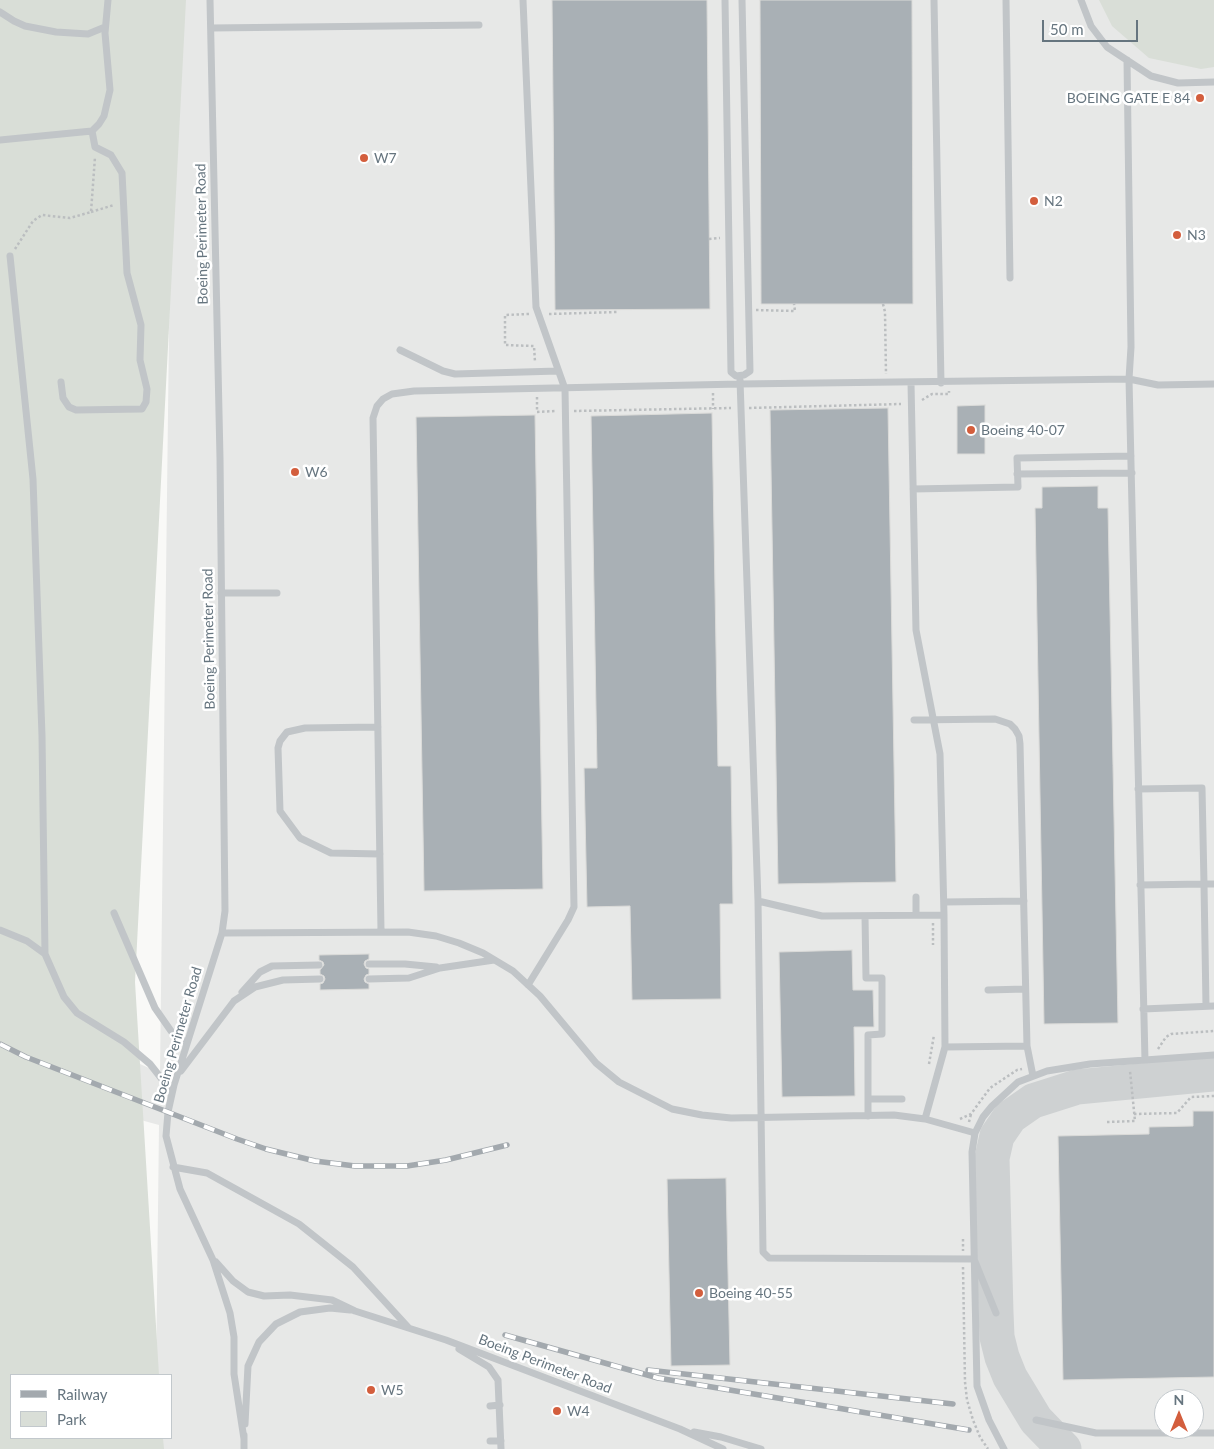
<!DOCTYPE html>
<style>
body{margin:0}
#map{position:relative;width:1214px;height:1449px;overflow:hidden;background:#f9f9f7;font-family:Lato,sans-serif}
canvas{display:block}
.legend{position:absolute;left:10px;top:1374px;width:162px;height:65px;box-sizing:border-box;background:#fff;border:1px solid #c2c8cc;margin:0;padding:6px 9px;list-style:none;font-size:15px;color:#66757f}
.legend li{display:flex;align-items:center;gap:10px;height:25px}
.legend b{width:25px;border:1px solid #c2c8cc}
.north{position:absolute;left:1154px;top:1389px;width:50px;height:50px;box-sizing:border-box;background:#fff;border:1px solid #c2c8cc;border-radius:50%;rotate:0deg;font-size:14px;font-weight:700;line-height:20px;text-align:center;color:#66757f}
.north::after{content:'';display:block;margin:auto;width:18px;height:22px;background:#d35e3d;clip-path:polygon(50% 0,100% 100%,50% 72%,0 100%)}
.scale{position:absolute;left:1042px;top:20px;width:96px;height:22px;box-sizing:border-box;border:2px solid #66757f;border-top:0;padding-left:6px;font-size:15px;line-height:18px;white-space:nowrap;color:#66757f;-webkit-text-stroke:4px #fff;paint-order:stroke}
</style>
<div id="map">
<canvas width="1214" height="1449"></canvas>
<ul class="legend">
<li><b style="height:6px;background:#a3a9ae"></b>Railway</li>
<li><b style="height:14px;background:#d9ded7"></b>Park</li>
</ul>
<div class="north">N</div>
<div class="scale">50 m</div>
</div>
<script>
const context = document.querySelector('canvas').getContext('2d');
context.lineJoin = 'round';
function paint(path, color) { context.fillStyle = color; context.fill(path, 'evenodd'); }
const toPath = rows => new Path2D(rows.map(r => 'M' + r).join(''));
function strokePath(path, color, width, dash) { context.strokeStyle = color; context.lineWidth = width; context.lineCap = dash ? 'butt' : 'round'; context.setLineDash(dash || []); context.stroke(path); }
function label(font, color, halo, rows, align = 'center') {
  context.font = font + ' Lato,sans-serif'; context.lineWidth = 5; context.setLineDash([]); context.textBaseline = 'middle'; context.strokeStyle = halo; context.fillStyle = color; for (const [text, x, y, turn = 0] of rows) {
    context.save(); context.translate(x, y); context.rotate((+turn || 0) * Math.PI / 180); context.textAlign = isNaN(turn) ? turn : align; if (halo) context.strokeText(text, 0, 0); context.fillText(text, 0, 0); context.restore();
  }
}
const built = toPath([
 [173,0,1214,0,1214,1449,155,1449,156,1438,171,1438,171,1375,156,1375,159,1125,38,1092,0,999,9,1005,160,1073],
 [1164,1399,1194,1399,1194,1429,1164,1429]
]);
const green = toPath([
 [0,0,186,0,135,982,159,1375,11,1375,11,1438,163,1438,164,1449,0,1449],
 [1099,0,1214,0,1214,67,1201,69,1149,58,1112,26]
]);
const taxiway = toPath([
 [1064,1449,1036,1420,1010,1377,1002,1357,997,1337,996,1313,992,1158,997,1136,1010,1117,1033,1101,1077,1087,1214,1074]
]);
const building = toPath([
 [552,0,707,0,710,309,555,310,552,0],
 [760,0,912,0,913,304,761,304,760,0],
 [985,405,985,454,957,454,957,406,985,405],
 [888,408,896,882,778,884,770,410,888,408],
 [712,413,718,766,731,766,733,904,720,904,721,999,632,1000,630,906,587,907,584,768,597,768,591,416,712,413],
 [535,415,543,889,424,891,416,417,535,415],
 [1098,486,1098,508,1108,508,1118,1023,1044,1024,1035,508,1042,508,1042,487,1098,486],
 [852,950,853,990,873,990,874,1027,854,1027,855,1096,782,1097,779,952,852,950],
 [369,954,369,959,365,961,364,964,366,968,369,969,369,974,366,975,364,979,365,982,369,984,369,989,320,990,320,984,323,983,325,979,324,976,320,974,320,970,324,965,323,962,319,960,319,955,369,954],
 [1193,1111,1214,1111,1214,1377,1063,1380,1058,1136,1149,1134,1149,1127,1193,1126,1193,1111],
 [726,1178,730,1365,671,1366,667,1179,726,1178]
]);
const path = toPath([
 [91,212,114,205],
 [709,239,720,238],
 [15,249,33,221,42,215,70,218,91,212,95,157],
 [883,304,885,312,886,374],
 [756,310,795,311,794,304],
 [529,314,505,315,505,345,534,346,535,362],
 [549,314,618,312],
 [713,393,713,409],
 [537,397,537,412,556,411],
 [922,400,932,394,949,394,949,391],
 [749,408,901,404],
 [574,411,731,408],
 [933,923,933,945],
 [1158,1049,1166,1037,1171,1034,1214,1031],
 [929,1064,934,1035],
 [1134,1114,1177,1113,1191,1097,1214,1096],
 [960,1119,971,1114,990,1088,1017,1070,1022,1069],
 [969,1122,971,1114],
 [1107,1122,1135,1121,1130,1071],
 [963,1239,963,1251],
 [963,1267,965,1382,967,1400,973,1420,980,1437,988,1449]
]);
const service = toPath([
 [210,0,220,458,225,911,222,933,174,1085,168,1112,166,1136,180,1189,213,1260,230,1313,234,1337,234,1374,244,1439],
 [523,0,536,307,565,389,574,907,568,920,528,985],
 [725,0,731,372,736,376,744,375,750,371,742,0],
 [934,0,941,383],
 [1006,0,1010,278],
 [1081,0,1091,26,1107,47,1151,76,1178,83,1214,82],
 [0,12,14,21,25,26,56,32,88,34,105,27],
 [211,28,479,25],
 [1127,60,1131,347,1129,379,1145,1060],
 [0,140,92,131,99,124,104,116,110,90,105,33,108,0],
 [10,256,33,479,42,736,45,954],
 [400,350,443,371,455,374,558,371],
 [740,380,758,901],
 [61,382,63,398,69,407,76,410,142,409,146,402,147,389,140,360,141,325,127,273,122,173,111,155,95,147,92,131],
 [911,383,916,630,940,754,944,915,945,1047,925,1119],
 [1017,474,1132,473],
 [913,489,1018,487,1017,458,1131,456],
 [221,593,277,593],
 [914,720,995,719,1010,724,1015,729,1019,736,1020,744,1027,1046],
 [378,727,305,728,287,732,280,741,278,748,280,811,300,838,331,853,380,854],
 [1138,789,1202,788,1204,884,1214,884],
 [1140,885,1204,884,1206,1006],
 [916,897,916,915],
 [944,902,1024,901],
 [114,913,155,1008,171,1031,187,1043],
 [944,915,822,916,758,901,763,1252,769,1258,974,1259,996,1313],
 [865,916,866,978,882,978,882,1034,868,1035,868,1116],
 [0,930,27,941,45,954,64,997,77,1013,124,1042,150,1064,172,1092],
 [381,931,373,418,377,406,383,399,392,394,414,391,740,384,1129,379,1158,385,1214,384],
 [222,933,408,932,436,936,459,943,483,953,513,971,540,996,596,1063,619,1082,672,1109,702,1115,731,1118,894,1115,925,1119,975,1133],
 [369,964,405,964,436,967],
 [369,979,409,978,440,968,494,960],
 [988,990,1025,989],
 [242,992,260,972,272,966,319,965],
 [1143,1009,1214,1006],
 [945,1047,1027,1046,1033,1076],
 [181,1071,234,1001,255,987,283,980,320,979],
 [868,1099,902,1099],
 [173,1167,207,1173,299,1224,353,1267,408,1327],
 [216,1262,233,1281,248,1292,264,1296,290,1295,332,1300,355,1311,446,1340,680,1429,723,1449],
 [459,1349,489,1367,498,1380,501,1449],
 [490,1406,500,1405],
 [1036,1420,1096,1433,1214,1433],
 [245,1424,248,1366,259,1342,276,1324,300,1312,330,1308,350,1310],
 [694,1432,721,1437,761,1449],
 [244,1435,244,1449],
 [490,1441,501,1441],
 [1004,1449,989,1420,977,1386,972,1152,975,1133,983,1117,992,1106,1018,1082,1047,1071,1090,1064,1214,1055]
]);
const rail = toPath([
 [0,1044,26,1057,237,1139,266,1149,315,1161,355,1166,407,1166,446,1160,507,1145],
 [505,1335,658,1378,969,1430],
 [648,1370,953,1404]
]);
const markers = [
 [1200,98,5,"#d35e3d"],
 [364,158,5,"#d35e3d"],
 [1034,201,5,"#d35e3d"],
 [1177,235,5,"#d35e3d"],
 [971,430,5,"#d35e3d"],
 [295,472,5,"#d35e3d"],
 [699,1293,5,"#d35e3d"],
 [371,1390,5,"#d35e3d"],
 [557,1411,5,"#d35e3d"]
];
const poiNames = [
 ["BOEING GATE E 84",1190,98,"right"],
 ["W7",374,158],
 ["N2",1044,201],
 ["N3",1187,235],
 ["Boeing 40-07",981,430],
 ["W6",305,472],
 ["Boeing 40-55",709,1293],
 ["W5",381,1390],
 ["W4",567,1411]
];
const streetNames = [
 ["Boeing Perimeter Road",202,234,-91],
 ["Boeing Perimeter Road",209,639,-91],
 ["Boeing Perimeter Road",178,1035,-74],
 ["Boeing Perimeter Road",545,1364,21]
];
paint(built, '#e7e8e7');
paint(green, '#d9ded7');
strokePath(taxiway, '#ced1d2', 35);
paint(building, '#a9b0b5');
strokePath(building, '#dbdbd9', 1);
strokePath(path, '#bbbec0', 2.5, [2.5, 2.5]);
strokePath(service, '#c1c5c8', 7);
strokePath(rail, '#a3a9ae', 5.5);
strokePath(rail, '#fff', 4, [11]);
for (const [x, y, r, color] of markers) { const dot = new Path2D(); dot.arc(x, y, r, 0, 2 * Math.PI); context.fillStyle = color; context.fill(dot); strokePath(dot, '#fff', 2); }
label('14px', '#66757f', '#fff', poiNames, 'left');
label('14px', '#66757f', '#fff', streetNames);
</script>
